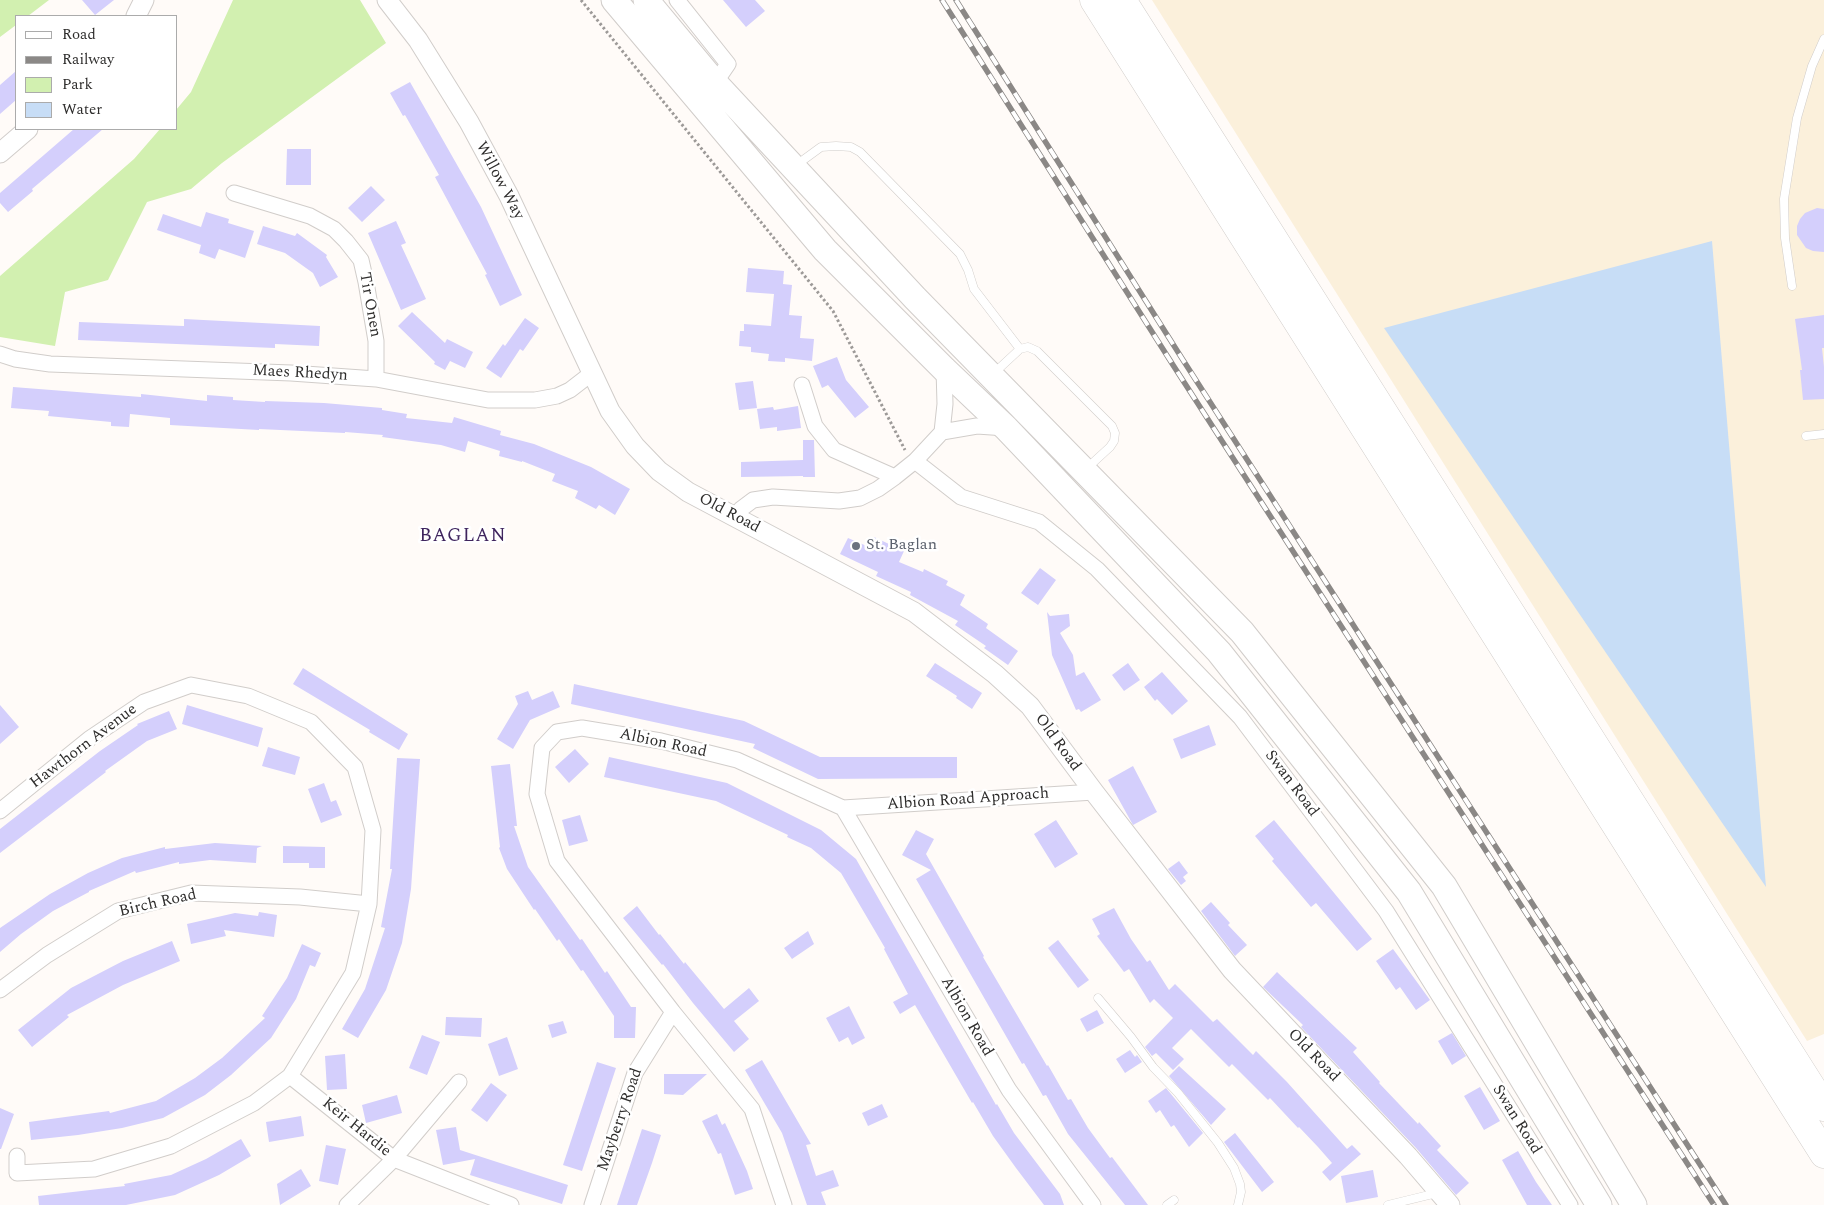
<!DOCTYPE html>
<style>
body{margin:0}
#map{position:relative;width:1824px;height:1205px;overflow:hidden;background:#fffbf8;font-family:Spectral,serif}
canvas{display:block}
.legend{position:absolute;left:15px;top:15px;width:162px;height:115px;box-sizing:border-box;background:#fff;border:1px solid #ababab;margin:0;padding:6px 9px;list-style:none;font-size:15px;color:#2e2d2c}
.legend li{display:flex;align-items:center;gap:10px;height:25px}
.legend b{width:25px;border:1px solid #ababab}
</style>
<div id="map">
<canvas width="1824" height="1205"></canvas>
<ul class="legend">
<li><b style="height:6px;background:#fff"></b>Road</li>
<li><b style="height:6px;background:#8b8886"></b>Railway</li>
<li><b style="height:14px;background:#d2f0b0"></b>Park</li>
<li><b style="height:14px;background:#c7ddf6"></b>Water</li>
</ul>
</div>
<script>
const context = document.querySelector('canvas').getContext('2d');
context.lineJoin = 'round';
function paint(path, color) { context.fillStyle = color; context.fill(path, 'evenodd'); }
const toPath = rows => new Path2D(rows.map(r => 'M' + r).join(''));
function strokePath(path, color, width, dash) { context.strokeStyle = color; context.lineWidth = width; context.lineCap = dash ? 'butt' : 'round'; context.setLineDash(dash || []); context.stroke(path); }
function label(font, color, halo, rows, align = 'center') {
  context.font = font + ' Spectral,serif'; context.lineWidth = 5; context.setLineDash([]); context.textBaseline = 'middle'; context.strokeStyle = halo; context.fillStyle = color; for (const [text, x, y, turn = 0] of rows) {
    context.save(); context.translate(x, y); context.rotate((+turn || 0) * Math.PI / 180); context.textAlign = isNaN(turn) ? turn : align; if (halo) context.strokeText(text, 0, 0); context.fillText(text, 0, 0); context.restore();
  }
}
const industrial = toPath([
 [1152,0,1824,0,1824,1034,1807,1041]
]);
const green = toPath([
 [0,0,49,0,28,16,16,16,16,25,0,37],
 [233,0,360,0,386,43,222,163,191,189,147,202,108,280,65,292,55,346,0,337,0,276,134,159,160,129,176,129,176,110,191,92]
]);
const water = toPath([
 [1712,241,1766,887,1384,328]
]);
const building = toPath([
 [82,0,114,0,95,15],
 [723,0,755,0,765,11,746,27],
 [16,71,16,100,0,114,0,85],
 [410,82,481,207,522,295,500,306,485,275,487,274,435,177,439,175,405,115,403,116,390,93],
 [74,129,103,129,32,189,33,191,8,212,0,203,0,193],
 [287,149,311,149,311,185,286,185],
 [371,186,385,200,362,222,348,208],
 [1817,208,1824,209,1824,252,1813,251,1806,248,1797,235,1797,226,1800,219,1805,213],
 [206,212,229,219,228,223,254,231,245,258,219,249,215,259,199,253,201,245,157,230,163,214,201,227],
 [396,221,406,243,401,245,426,299,401,310,368,233],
 [263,226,295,236,297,233,327,255,326,257,338,277,320,287,313,273,285,253,257,244],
 [748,268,784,271,783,284,792,285,789,315,802,316,800,338,814,339,812,361,785,358,785,362,768,361,769,354,751,352,751,347,739,346,740,331,744,331,744,324,771,326,774,294,746,292],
 [412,312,445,343,447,339,473,352,465,368,450,361,445,370,434,364,435,362,398,326],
 [1824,315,1824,348,1822,348,1824,367,1824,399,1803,400,1800,370,1802,370,1795,319],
 [525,318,539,328,523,351,520,349,501,378,486,368,503,344,505,346],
 [184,319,320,326,319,346,275,344,275,348,78,340,79,322,184,326],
 [837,357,846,380,869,407,855,418,828,385,822,388,813,366],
 [753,381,757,408,739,410,735,383],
 [13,387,141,397,141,394,207,401,207,395,233,397,233,400,265,402,265,401,324,403,382,408,382,410,407,414,406,418,452,423,454,417,501,431,500,435,534,444,591,467,630,489,615,515,599,505,596,509,575,498,578,491,552,481,555,474,522,461,522,462,499,456,500,451,468,441,465,452,441,445,382,437,383,435,345,432,345,433,259,429,259,430,170,425,170,418,130,414,129,427,111,426,111,422,48,416,49,411,11,408],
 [798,406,801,428,777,431,777,427,760,429,757,409,773,407,774,410],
 [803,440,814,440,815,477,803,477,803,476,741,477,741,462,803,460],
 [874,537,904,551,899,562,923,572,924,569,948,581,946,585,965,595,960,605,988,624,986,628,1018,651,1008,665,984,648,986,646,955,625,958,621,910,595,911,592,876,576,878,572,840,554,848,538,869,547],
 [1040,568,1056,580,1038,605,1021,593],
 [1047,612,1050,616,1069,614,1070,626,1060,633,1073,655,1076,676,1084,672,1101,700,1081,712,1079,709,1076,710,1052,655],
 [935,663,982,693,972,709,956,698,957,696,926,676],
 [1128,663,1140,680,1124,691,1112,675],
 [303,668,408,734,399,750,369,732,370,730,293,684],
 [1162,672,1188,701,1172,715,1157,699,1155,701,1144,687],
 [574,684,744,721,820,757,957,757,957,778,818,779,753,748,755,744,571,704],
 [528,691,532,700,553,691,560,707,530,720,513,749,497,739,518,704,515,696],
 [0,705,19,727,0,744],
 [187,705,263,728,258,747,182,724],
 [169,711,177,729,147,741,105,771,106,772,0,853,0,829,100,751,138,725,137,724],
 [1209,725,1216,745,1181,759,1173,739],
 [268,747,300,757,295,775,262,766],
 [575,749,589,764,569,783,555,767],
 [609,757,727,783,821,830,856,859,996,1105,997,1104,1014,1133,1060,1194,1064,1205,1044,1205,1016,1168,993,1136,973,1102,972,1103,915,1005,900,1014,893,1002,908,994,884,949,885,948,841,873,811,848,787,837,788,835,716,801,604,777],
 [397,758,420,759,411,889,402,943,386,990,358,1038,342,1029,365,989,385,928,381,927,392,869,390,869],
 [510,764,517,826,514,826,528,867,580,940,582,939,605,973,607,971,631,1007,636,1007,635,1038,614,1038,614,1016,583,970,581,971,559,939,557,941,535,909,534,910,507,869,499,848,500,847,491,766],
 [1133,766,1157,812,1133,825,1108,780],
 [324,783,331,802,336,800,342,815,321,823,308,789],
 [580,815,588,841,569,846,562,820],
 [1056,820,1078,854,1055,868,1034,834],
 [1274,820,1372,939,1357,951,1316,903,1311,907,1272,861,1274,859,1255,836],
 [916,830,934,839,926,854,984,956,983,957,1047,1066,1048,1065,1068,1100,1071,1099,1088,1128,1110,1158,1112,1157,1148,1205,1125,1205,1068,1134,1046,1095,1043,1096,1024,1063,1022,1064,916,879,931,870,902,855],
 [215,843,262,846,257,848,256,863,210,860,179,864,179,862,136,873,135,871,89,891,89,892,53,911,21,934,0,952,0,928,50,894,88,873,122,858,165,847,165,849],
 [283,846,325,847,325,868,309,868,309,863,283,863],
 [1179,861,1188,873,1183,877,1186,881,1181,885,1168,869],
 [1211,902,1230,923,1228,925,1247,945,1235,956,1201,911],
 [637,906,659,935,660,934,684,964,685,962,724,1009,749,988,759,1001,734,1021,749,1039,734,1052,693,1003,663,964,662,965,623,918],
 [1114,908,1131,939,1147,962,1150,960,1169,990,1175,984,1213,1022,1217,1019,1253,1055,1256,1051,1287,1082,1347,1149,1352,1145,1361,1154,1330,1181,1322,1172,1332,1163,1318,1147,1299,1127,1298,1128,1270,1098,1268,1100,1232,1064,1229,1067,1191,1029,1172,1048,1184,1059,1173,1070,1156,1053,1152,1056,1145,1047,1173,1018,1154,999,1150,1003,1129,969,1124,972,1097,936,1100,934,1092,919],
 [259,912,277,915,274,937,224,930,226,936,191,944,187,924,235,913,258,916],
 [808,931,814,944,792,959,784,948],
 [1058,940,1089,980,1078,988,1048,948],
 [172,941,180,961,123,985,67,1015,69,1017,32,1047,18,1030,71,988,123,961],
 [302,944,321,953,315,967,310,965,296,999,271,1038,231,1075,205,1095,163,1118,122,1128,78,1135,31,1140,29,1122,109,1111,110,1113,156,1101,195,1078,222,1058,265,1018,262,1016,287,978],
 [1393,949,1430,1000,1416,1010,1400,987,1396,990,1376,961],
 [1277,972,1357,1048,1353,1052,1380,1082,1379,1083,1418,1124,1419,1122,1441,1146,1437,1150,1469,1183,1456,1195,1416,1148,1301,1027,1303,1025,1263,987],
 [849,1006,865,1038,852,1045,848,1037,839,1042,826,1018],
 [1097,1010,1104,1023,1087,1032,1080,1019],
 [446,1017,482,1018,481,1037,445,1035],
 [563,1021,567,1033,552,1038,548,1025],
 [1452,1033,1466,1056,1452,1065,1438,1041],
 [422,1035,440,1042,427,1075,409,1068],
 [507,1037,518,1069,499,1076,488,1044],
 [1130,1050,1135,1057,1137,1055,1142,1062,1125,1073,1116,1059],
 [345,1054,347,1089,327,1090,325,1056],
 [762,1060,811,1144,806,1145,816,1176,833,1170,839,1186,821,1192,826,1205,807,1205,782,1133,745,1070],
 [597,1062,616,1068,582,1171,563,1165],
 [1179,1066,1226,1109,1211,1125,1169,1076],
 [664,1074,707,1074,683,1095,664,1094],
 [491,1083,507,1095,487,1122,471,1110],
 [1480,1087,1500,1121,1484,1130,1464,1096],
 [1166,1088,1203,1133,1189,1147,1174,1125,1171,1127,1160,1110,1156,1113,1148,1101],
 [397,1095,402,1113,366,1123,362,1105],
 [882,1104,888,1117,868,1126,862,1113],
 [0,1108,14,1114,1,1149,0,1149],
 [717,1114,722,1125,725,1123,747,1171,753,1189,735,1195,721,1153,718,1154,702,1121],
 [301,1116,304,1136,269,1142,266,1122],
 [456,1127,460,1150,568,1185,562,1204,470,1175,475,1159,443,1165,436,1130],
 [642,1129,661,1135,652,1163,637,1205,617,1205],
 [1235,1133,1274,1182,1262,1192,1224,1142],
 [241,1139,251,1156,219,1175,175,1195,126,1205,39,1205,38,1196,125,1186,124,1184,171,1175,206,1159],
 [326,1145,346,1149,338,1185,319,1181],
 [1518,1151,1536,1182,1552,1205,1527,1205,1502,1160],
 [301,1169,311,1186,280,1205,277,1184],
 [1373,1170,1378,1197,1346,1203,1341,1176]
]);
const path = toPath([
 [581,0,833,311,905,450]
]);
const service = toPath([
 [795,166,821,147,836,146,851,147,860,152,960,254,968,270,974,289,1020,349],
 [1792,286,1785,238,1784,199,1797,118,1812,66,1824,39],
 [993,374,1020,349,1028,347,1037,351,1112,426,1115,433,1114,441,1110,447,1086,469],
 [1806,436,1824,434],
 [1098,998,1131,1037,1153,1067,1178,1093,1218,1143,1234,1168,1240,1184,1241,1192,1238,1205],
 [1167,1205,1174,1200],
 [1388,1205,1437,1193]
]);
const minor = toPath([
 [677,0,728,64,715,83],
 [234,193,310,216,334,229,346,241,361,260,366,282,376,341,376,379],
 [0,354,15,359,50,364,291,373,376,379,488,400,535,400,557,396,570,390,592,373],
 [802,385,815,426,834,450,895,477],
 [942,432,945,404,944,369],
 [915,461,961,497,1039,522,1097,569,1240,717,1386,911,1570,1205],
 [734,517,741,509,753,500,773,497,839,501,860,498,878,489,895,477,915,461,942,432,977,426,1006,428],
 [843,808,1094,792],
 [0,811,89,739,144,702,191,685,248,696,311,722,355,767,373,830,369,904,353,973,290,1076,254,1103,171,1146,94,1169,17,1173,17,1156],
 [0,990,47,955,118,911,191,893,300,897,369,904],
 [290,1076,394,1159,511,1205],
 [347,1205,394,1159,459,1082],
 [592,1205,635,1073,673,1012],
 [784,1205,752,1109,673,1012,557,861,537,794,542,748,557,732,582,728,661,741,737,760,843,808,1009,1090,1093,1205]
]);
const tertiary = toPath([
 [387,0,418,40,469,122,509,196,610,411,635,446,659,471,688,492,914,612,995,674,1030,706,1094,792,1232,970,1408,1156,1450,1205],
 [136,16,144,0],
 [0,153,28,129]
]);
const primary = toPath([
 [614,0,825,250,944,369,1006,428,1219,652,1409,892,1599,1205],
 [646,0,715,83,915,298,1242,632,1444,886,1634,1205]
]);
const motorway = toPath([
 [1094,0,1824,1154],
 [1122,0,1824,1107]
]);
const rail = toPath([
 [942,0,1173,365,1714,1205],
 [956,0,1183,360,1726,1205]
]);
const markers = [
 [856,546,5,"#6b7280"]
];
const streetNames = [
 ["Willow Way",499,181,62],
 ["Tir Onen",369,305,80],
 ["Maes Rhedyn",300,374,3],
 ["Old Road",729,514,28],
 ["Old Road",1057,743,54],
 ["Albion Road",663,744,12],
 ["Hawthorn Avenue",84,747,-37],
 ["Swan Road",1291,784,53],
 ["Albion Road Approach",968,800,-4],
 ["Birch Road",158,904,-13],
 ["Albion Road",966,1017,60],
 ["Old Road",1313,1056,46],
 ["Mayberry Road",621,1120,-71],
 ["Swan Road",1516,1120,58],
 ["Keir Hardie",356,1128,39]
];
const worshipNames = [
 ["St. Baglan",866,546]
];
const quarterNames = [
 ["BAGLAN",463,537]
];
paint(industrial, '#fbf0db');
paint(green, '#d2f0b0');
paint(water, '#c7ddf6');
paint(building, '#d4cffc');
strokePath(service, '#d1cdca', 9);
strokePath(minor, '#d1cdca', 17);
strokePath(tertiary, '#d1cdca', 21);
strokePath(primary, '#d1cdca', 27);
strokePath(motorway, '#d1cdca', 29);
strokePath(path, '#9d9a98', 3, [2.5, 2.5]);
strokePath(service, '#fff', 8);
strokePath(minor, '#fff', 15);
strokePath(tertiary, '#fff', 19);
strokePath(primary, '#fff', 25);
strokePath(motorway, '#fff', 28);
strokePath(rail, '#8b8886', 5.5);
strokePath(rail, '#fff', 4, [11]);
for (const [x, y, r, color] of markers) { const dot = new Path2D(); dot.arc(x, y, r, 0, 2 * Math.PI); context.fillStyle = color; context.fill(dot); strokePath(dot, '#fff', 2); }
label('16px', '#2e2d2c', '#fff', streetNames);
label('16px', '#5b616d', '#fff', worshipNames, 'left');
context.letterSpacing = '1px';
label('19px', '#3f255e', '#fff', quarterNames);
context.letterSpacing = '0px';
</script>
